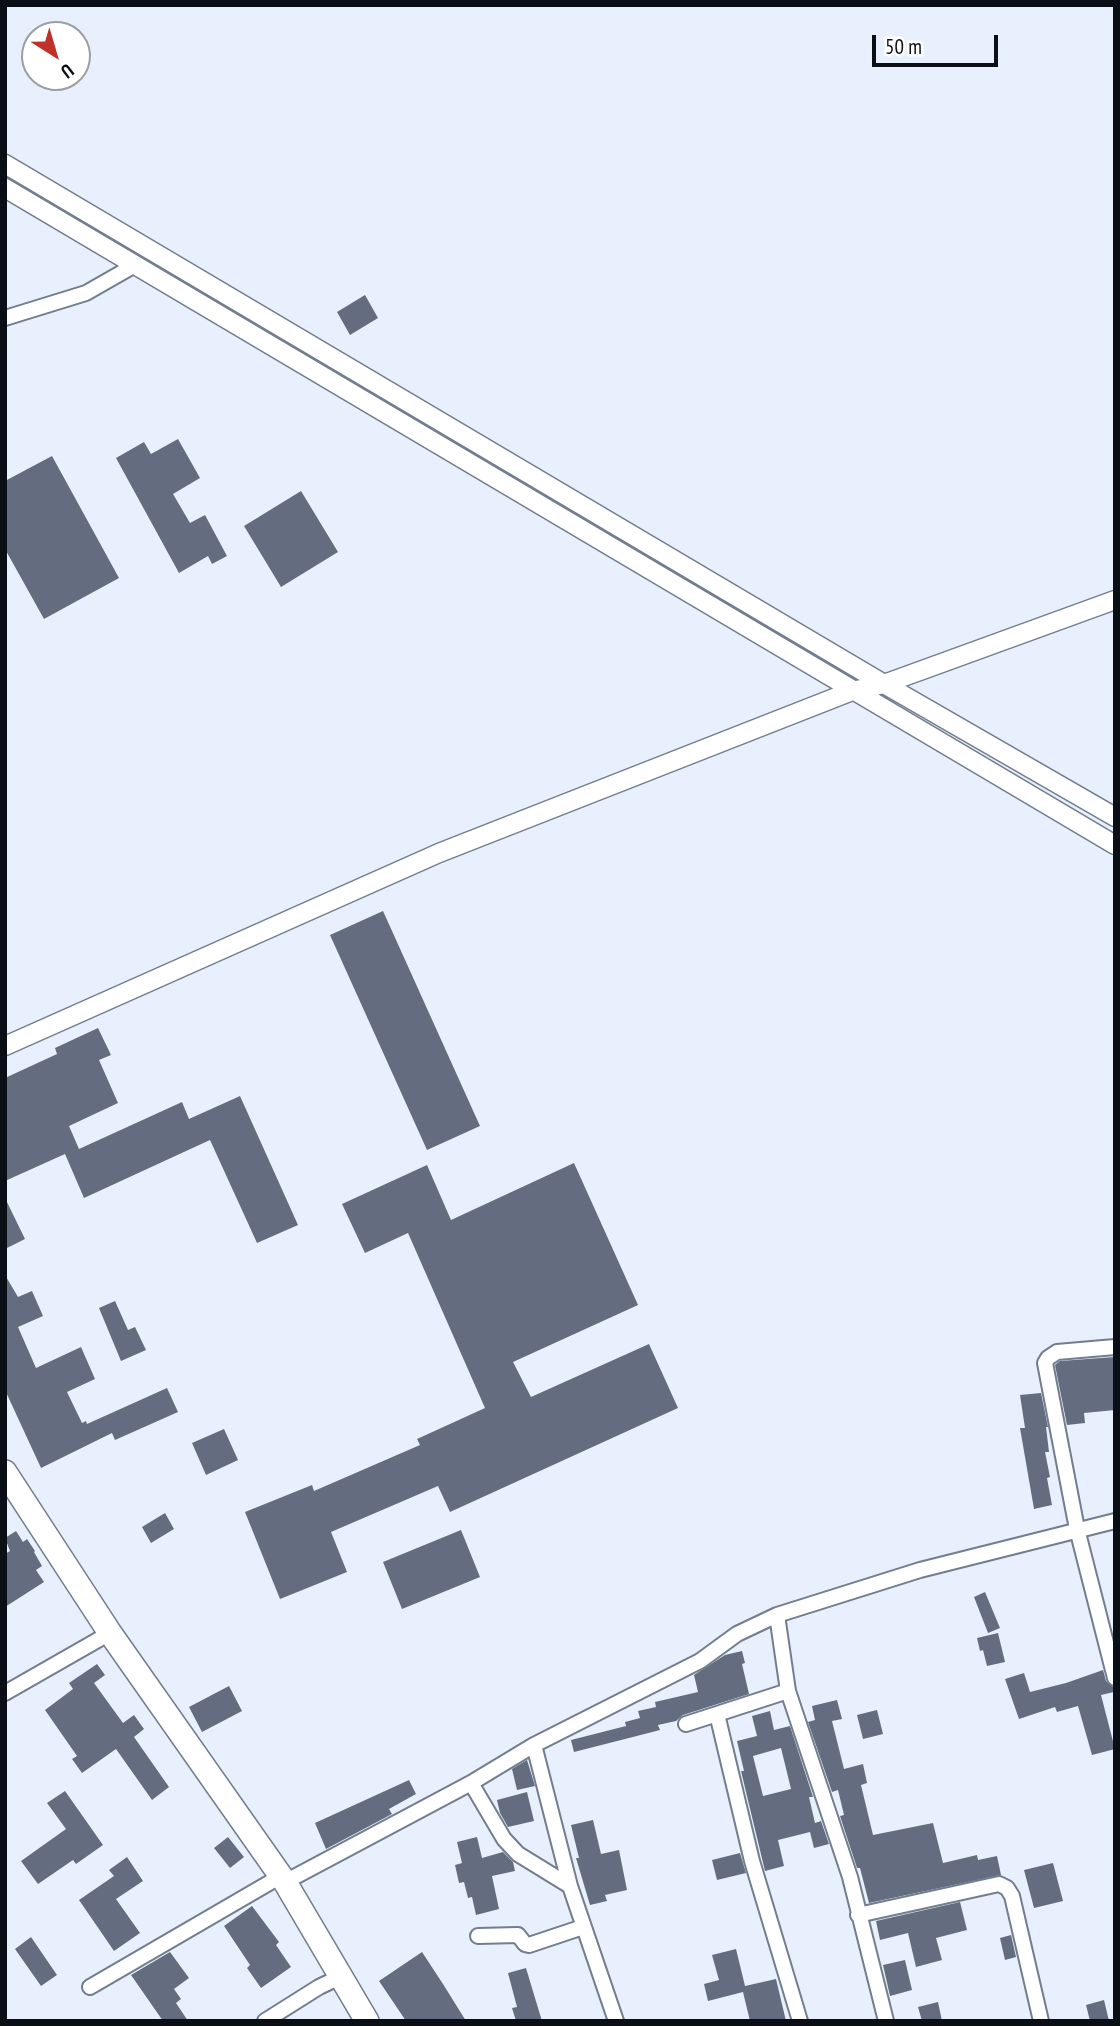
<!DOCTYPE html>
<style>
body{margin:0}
#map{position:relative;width:1120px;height:2026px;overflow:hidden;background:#e9f0fd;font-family:"PT Sans Narrow",sans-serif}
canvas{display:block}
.frame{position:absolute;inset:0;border:7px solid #0a0e15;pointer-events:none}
.north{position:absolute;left:21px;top:21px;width:70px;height:70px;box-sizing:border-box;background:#fff;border:2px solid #9d9fa1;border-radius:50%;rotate:143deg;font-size:19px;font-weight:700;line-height:28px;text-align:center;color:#0a0e15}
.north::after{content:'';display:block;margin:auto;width:24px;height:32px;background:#bf3129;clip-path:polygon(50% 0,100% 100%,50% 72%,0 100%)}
.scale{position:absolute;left:872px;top:35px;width:126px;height:32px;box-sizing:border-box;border:4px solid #0a0e15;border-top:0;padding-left:9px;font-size:21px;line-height:24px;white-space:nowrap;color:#0a0e15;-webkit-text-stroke:5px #fff;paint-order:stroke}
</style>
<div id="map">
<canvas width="1120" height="2026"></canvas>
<div class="frame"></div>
<div class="north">U</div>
<div class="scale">50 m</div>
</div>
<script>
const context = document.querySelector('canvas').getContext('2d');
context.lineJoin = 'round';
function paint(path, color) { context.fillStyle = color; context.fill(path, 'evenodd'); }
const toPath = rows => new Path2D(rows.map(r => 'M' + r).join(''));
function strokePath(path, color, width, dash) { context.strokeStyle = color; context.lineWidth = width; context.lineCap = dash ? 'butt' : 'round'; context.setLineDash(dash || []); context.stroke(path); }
const building = toPath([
 [365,295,378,318,350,335,337,312],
 [178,439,200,478,173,494,190,523,205,515,227,556,212,564,208,556,179,573,116,458,144,442,151,454],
 [52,456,119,578,44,619,5,549,5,481],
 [301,491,338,552,281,587,244,526],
 [383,911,480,1126,427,1150,330,935],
 [98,1028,111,1055,99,1060,118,1103,69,1126,79,1149,182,1102,189,1119,240,1096,298,1225,257,1243,210,1140,84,1198,65,1154,5,1181,5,1078,57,1054,55,1048],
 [574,1163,638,1305,513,1362,531,1397,649,1344,678,1408,450,1512,438,1486,331,1532,347,1572,280,1599,245,1512,312,1485,314,1491,420,1445,417,1439,485,1408,408,1233,365,1253,342,1204,427,1165,451,1220],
 [5,1198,25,1239,5,1249],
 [5,1275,18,1297,32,1291,43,1316,18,1327,36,1368,81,1347,95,1379,67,1392,82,1423,86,1421,87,1424,167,1388,178,1412,115,1440,112,1433,41,1468,5,1390],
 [115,1301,128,1330,135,1327,146,1350,121,1361,99,1308],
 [1115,1357,1115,1410,1084,1413,1085,1423,1067,1425,1055,1365,1060,1361],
 [1041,1393,1048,1427,1046,1427,1049,1452,1045,1452,1050,1477,1047,1478,1052,1505,1034,1509,1020,1428,1025,1428,1020,1395],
 [224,1429,238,1460,206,1475,192,1443],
 [165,1513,174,1529,151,1543,142,1527],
 [461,1530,480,1577,402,1609,383,1562],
 [16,1531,23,1542,27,1539,35,1551,34,1552,42,1566,36,1570,44,1582,5,1607,5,1554,10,1551,5,1538],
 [985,1592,1000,1628,988,1633,974,1597],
 [998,1633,1005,1662,987,1666,983,1650,980,1651,977,1638],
 [742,1651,745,1663,742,1664,749,1694,683,1715,676,1721,658,1725,660,1730,629,1738,625,1722,640,1718,638,1711,656,1707,655,1702,698,1692,694,1675,725,1655],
 [97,1664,105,1675,94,1683,123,1723,134,1715,144,1729,134,1737,169,1787,152,1800,116,1749,82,1773,72,1759,77,1756,45,1710,73,1689,69,1683],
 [1103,1670,1106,1681,1113,1687,1114,1692,1101,1695,1115,1749,1092,1755,1078,1706,1057,1712,1055,1707,1019,1719,1005,1679,1024,1673,1030,1692,1066,1683],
 [229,1686,242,1711,202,1732,189,1707],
 [837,1700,842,1719,832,1721,844,1769,863,1764,867,1783,861,1785,873,1835,933,1823,943,1863,977,1855,978,1860,997,1856,1001,1875,869,1903,860,1868,857,1868,840,1816,844,1815,838,1790,832,1792,808,1722,815,1720,812,1706],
 [877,1710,883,1734,863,1739,857,1715],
 [770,1711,774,1730,790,1726,813,1797,809,1797,815,1823,821,1821,829,1844,814,1848,810,1832,778,1840,784,1866,765,1871,741,1771,744,1771,737,1741,757,1736,752,1716],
 [781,1748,791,1789,763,1796,753,1756],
 [626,1726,629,1738,574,1752,571,1740],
 [527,1760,535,1786,517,1790,512,1769],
 [409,1780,416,1794,389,1809,392,1814,326,1849,315,1823],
 [65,1791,103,1845,76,1864,73,1860,38,1884,21,1861,66,1829,47,1803],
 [527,1792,534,1821,508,1827,500,1813,497,1800],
 [593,1820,601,1854,619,1850,627,1890,605,1895,607,1901,590,1905,576,1858,579,1858,571,1825],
 [228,1837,244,1857,230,1868,214,1848],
 [477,1837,482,1858,503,1852,513,1862,515,1871,492,1876,499,1909,476,1915,472,1897,468,1898,464,1882,459,1883,455,1865,462,1863,457,1842],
 [740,1853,746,1873,717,1880,712,1860],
 [127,1857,143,1881,116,1899,140,1933,114,1951,79,1900,114,1876,109,1870],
 [1053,1863,1063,1901,1034,1908,1024,1870],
 [960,1902,967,1930,936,1938,942,1960,916,1967,908,1933,880,1940,876,1921],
 [252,1906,279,1942,276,1945,291,1967,261,1988,247,1968,250,1965,224,1926],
 [1011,1935,1016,1957,1005,1960,1000,1938],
 [31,1937,57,1975,41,1986,15,1949],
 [736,1949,745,1986,776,1979,786,2021,750,2021,743,1992,708,2001,704,1984,719,1980,712,1955],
 [170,1952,189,1978,174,1989,181,1999,176,2003,188,2021,163,2021,131,1975],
 [422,1952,443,1984,466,2021,406,2021,379,1981],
 [905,1960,912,1990,890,1996,883,1965],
 [526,1968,535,1998,542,2021,516,2021,512,2008,517,2007,508,1973],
 [1104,2000,1109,2021,1090,2021,1086,2005],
 [938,2002,942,2021,922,2021,918,2007]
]);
const minor = toPath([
 [5,318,86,293,135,265],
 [1115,1347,1057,1352,1048,1358,1045,1363,1077,1529,1115,1678],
 [777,1615,788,1691,850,1877,886,2021],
 [5,1693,110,1633],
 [717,1714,788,1691],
 [686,1724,717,1714,752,1861,800,2021],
 [534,1745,570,1886,616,2021],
 [471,1783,504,1839,518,1854,570,1886],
 [285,1882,471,1783,534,1745,700,1661,737,1634,777,1615,920,1570,1115,1521],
 [858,1915,999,1884,1007,1888,1012,1896,1041,2021],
 [478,1936,518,1935,525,1944,529,1945,583,1927],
 [90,1987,281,1876],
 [265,2021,319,1987,340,1977]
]);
const tertiary = toPath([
 [5,164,884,684,1115,817],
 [5,188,1115,845],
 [5,1046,439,853,852,691,884,684,1115,600]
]);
const primary = toPath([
 [5,1472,110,1633,285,1882,367,2021]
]);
paint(building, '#636d7f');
strokePath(minor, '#727d8f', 18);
strokePath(tertiary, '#727d8f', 21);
strokePath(primary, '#727d8f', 26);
strokePath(minor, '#fff', 14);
strokePath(tertiary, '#fff', 18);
strokePath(primary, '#fff', 23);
</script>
